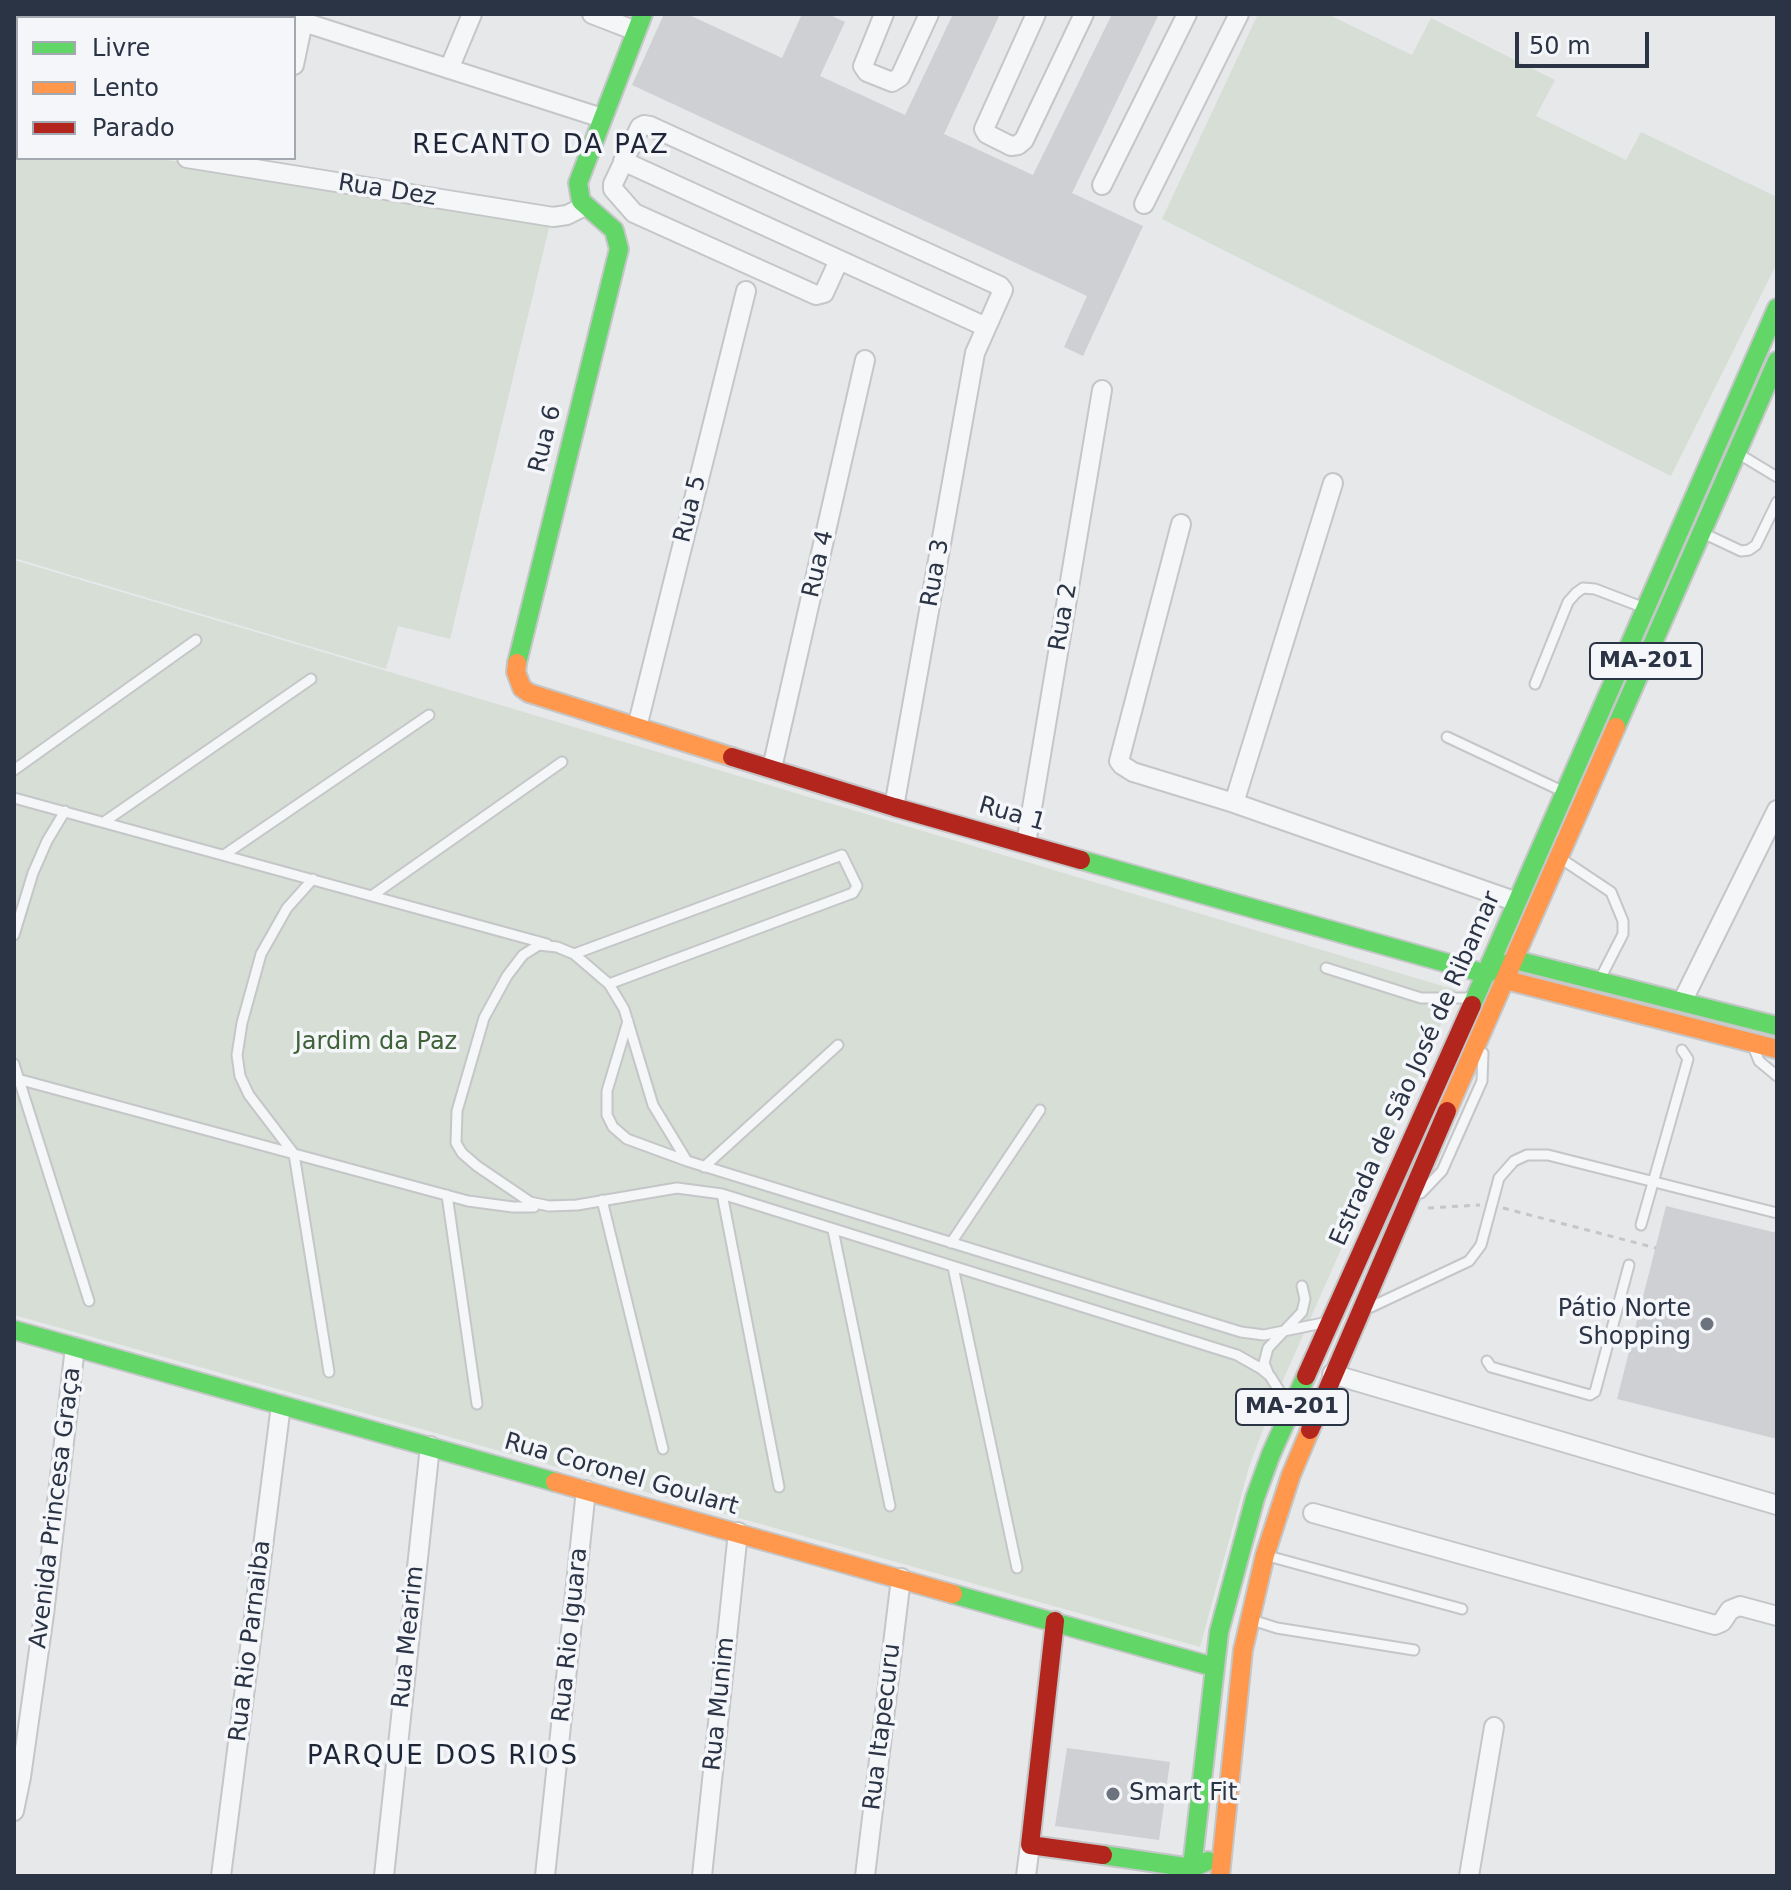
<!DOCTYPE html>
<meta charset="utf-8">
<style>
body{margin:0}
#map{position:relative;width:1791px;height:1890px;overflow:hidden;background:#e6e8ea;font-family:"DejaVu Sans",sans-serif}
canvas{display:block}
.frame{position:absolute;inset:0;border:16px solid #2b3445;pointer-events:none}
.legend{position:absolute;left:16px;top:16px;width:280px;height:144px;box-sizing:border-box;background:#f4f6f9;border:2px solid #a4a8b1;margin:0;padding:10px 14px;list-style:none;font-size:24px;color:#2b3445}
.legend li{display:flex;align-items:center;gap:16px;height:40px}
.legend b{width:40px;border:2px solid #a4a8b1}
.scale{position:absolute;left:1515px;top:32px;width:134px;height:36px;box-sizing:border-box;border:4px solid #2b3445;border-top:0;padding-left:10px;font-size:24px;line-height:28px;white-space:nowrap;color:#2b3445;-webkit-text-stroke:6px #f4f6f9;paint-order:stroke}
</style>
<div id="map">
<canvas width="1791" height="1890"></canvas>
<div class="frame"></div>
<ul class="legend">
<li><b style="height:10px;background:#63d668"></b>Livre</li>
<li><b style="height:10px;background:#ff974d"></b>Lento</li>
<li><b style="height:10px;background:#b3261e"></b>Parado</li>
</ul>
<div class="scale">50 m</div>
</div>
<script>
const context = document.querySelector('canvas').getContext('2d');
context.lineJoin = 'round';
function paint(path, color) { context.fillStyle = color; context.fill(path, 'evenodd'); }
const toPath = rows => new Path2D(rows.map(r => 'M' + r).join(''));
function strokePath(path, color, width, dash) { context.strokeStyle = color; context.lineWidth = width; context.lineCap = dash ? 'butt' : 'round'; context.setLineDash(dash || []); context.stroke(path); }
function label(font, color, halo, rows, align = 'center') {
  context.font = font + ' "DejaVu Sans",sans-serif'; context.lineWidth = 7; context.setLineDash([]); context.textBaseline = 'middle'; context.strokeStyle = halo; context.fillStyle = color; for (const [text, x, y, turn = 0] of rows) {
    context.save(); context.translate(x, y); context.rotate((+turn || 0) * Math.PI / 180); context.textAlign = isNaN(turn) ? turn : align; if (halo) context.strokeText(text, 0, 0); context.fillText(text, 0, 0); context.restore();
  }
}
const green = toPath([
 [1258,14,1327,14,1412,55,1431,18,1555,80,1536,116,1626,160,1641,132,1777,197,1777,263,1671,476,1162,219],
 [14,134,18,135,18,158,155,158,550,224,450,639,398,626,386,669,14,558],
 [14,560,1456,990,1272,1405,1249,1467,1200,1647,14,1315]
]);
const building = toPath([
 [664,14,687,14,782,58,802,14,828,14,845,22,820,76,905,115,953,14,1000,14,944,134,1033,175,1112,14,1159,14,1072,193,1143,226,1083,356,1064,347,1087,296,632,85],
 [1666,1206,1777,1233,1777,1439,1617,1399],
 [1067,1748,1170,1762,1159,1840,1055,1826]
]);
const path = toPath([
 [1428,1208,1480,1205],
 [1503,1208,1656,1248]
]);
const lane = toPath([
 [1739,454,1777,477],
 [1705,534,1741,551,1749,550,1756,545,1777,502],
 [1535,684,1568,602,1576,593,1583,588,1595,589,1642,607],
 [1447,737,1562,791],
 [14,770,196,640],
 [14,798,547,944],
 [104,822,311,679],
 [224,855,429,715],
 [1563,860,1611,892,1623,921,1623,934,1600,979],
 [313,879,287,908,261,954,242,1023,237,1055,240,1076,249,1095,294,1154,329,1372],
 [373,895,562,762],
 [14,935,33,873,47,841,65,811],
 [574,954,842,855,857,886,853,893,609,984],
 [1326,968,1421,998,1472,998],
 [628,1021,607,1091,607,1115,613,1127,627,1139,687,1161],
 [1753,1046,1759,1061,1777,1076],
 [14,1064,89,1301],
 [14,1078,468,1201,513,1207,534,1207],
 [704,1167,838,1045],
 [1421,1193,1442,1171,1482,1081,1483,1053],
 [722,1194,779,1487],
 [447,1195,477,1404],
 [602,1200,663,1449],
 [1641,1225,1688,1059,1682,1050],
 [833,1230,890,1506],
 [951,1243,1040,1110],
 [953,1267,1017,1568],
 [1371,1307,1469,1261,1481,1245,1499,1178,1514,1161,1527,1155,1548,1155,1777,1213],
 [1487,1361,1491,1367,1590,1395,1595,1392,1629,1265],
 [1268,1373,1264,1363,1268,1348,1302,1312,1305,1299,1302,1286],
 [1287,1403,1270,1376,1260,1368,1237,1355,722,1194,677,1188,577,1205,549,1206,530,1202,477,1166,462,1153,456,1143,457,1111,484,1018,507,976,523,955,539,945,557,947,574,954,609,984,624,1009,653,1105,687,1161,1241,1332,1264,1335,1323,1323],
 [1268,1556,1462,1609],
 [1252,1620,1277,1628,1414,1650]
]);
const street = toPath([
 [592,14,636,31],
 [884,14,863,66,867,72,892,82,900,77,929,14],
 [1036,14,984,129,987,134,1011,146,1018,145,1024,140,1084,14],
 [59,18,60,14],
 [187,18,189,14],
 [294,19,602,118],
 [294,65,303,22],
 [449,69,472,14],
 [14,128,18,129],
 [187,158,553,217,567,215,585,206],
 [623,161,986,327],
 [1102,185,1187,14],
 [1144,204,1239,14],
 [839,260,824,293,816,295,634,213,613,189,613,184,640,127,644,125,650,126,1000,286,1003,290,975,353,894,807],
 [1181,524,1119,761,1122,765,1133,772,1234,803,1517,902],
 [637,727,746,291],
 [772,768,865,360],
 [1234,803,1333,483],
 [1026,844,1102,390],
 [1682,1002,1777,810],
 [1332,1374,1777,1505],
 [1313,1513,1715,1625,1722,1622,1730,1610,1740,1606,1777,1616],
 [14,1811,21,1777,44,1614,75,1347],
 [221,1876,281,1405],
 [384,1876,430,1446],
 [545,1876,586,1490],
 [702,1876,738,1532],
 [865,1876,901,1578],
 [1026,1876,1030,1845],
 [1469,1876,1494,1727]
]);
const fast = toPath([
 [517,663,619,249,614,230,581,201,578,183,643,14],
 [1616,727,1777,361],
 [1081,860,1486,974,1515,960,1777,1026],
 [1472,1005,1777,308],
 [14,1330,555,1482],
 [953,1594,1214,1667],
 [1103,1855,1192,1868,1208,1861],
 [1191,1876,1219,1632,1255,1498,1271,1454,1306,1376]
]);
const slow = toPath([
 [517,663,516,672,522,688,529,693,732,757],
 [1506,980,1777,1049],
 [1447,1111,1616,727],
 [555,1482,953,1594],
 [1220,1876,1243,1650,1265,1555,1291,1475,1310,1430]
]);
const jam = toPath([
 [732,757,894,807,1081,860],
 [1306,1376,1472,1005],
 [1310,1430,1447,1111],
 [1055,1621,1030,1845,1103,1855]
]);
const markers = [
 [1707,1324,8,"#6c737f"],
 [1113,1794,8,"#6c737f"]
];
const shields = [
 [1646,661,112],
 [1292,1407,112]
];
const shieldNames = [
 ["MA-201",1646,661],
 ["MA-201",1292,1407]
];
const streetNames = [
 ["Rua Dez",387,191,9],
 ["Rua 6",546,439,-76],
 ["Rua 5",691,509,-76],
 ["Rua 4",819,564,-77],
 ["Rua 3",936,573,-80],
 ["Rua 2",1064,617,-80],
 ["Rua 1",1012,815,16],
 ["Estrada de São José de Ribamar",1416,1069,-66],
 ["Rua Coronel Goulart",621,1475,16],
 ["Avenida Princesa Graça",56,1508,-83],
 ["Rua Rio Iguara",571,1635,-84],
 ["Rua Mearim",409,1637,-84],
 ["Rua Rio Parnaiba",251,1641,-83],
 ["Rua Munim",720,1704,-84],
 ["Rua Itapecuru",883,1727,-83]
];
const parkNames = [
 ["Jardim da Paz",376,1043]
];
const poiNames = [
 ["Pátio Norte",1691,1310],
 ["Shopping",1691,1338],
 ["Smart Fit",1129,1794,"left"]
];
const neighbourhoodNames = [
 ["RECANTO DA PAZ",541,146],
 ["PARQUE DOS RIOS",443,1757]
];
paint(green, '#d6ded6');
paint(building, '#ced0d3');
strokePath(lane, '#c4c6c8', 13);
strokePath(street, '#c4c6c8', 22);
strokePath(fast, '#c4c6c8', 22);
strokePath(slow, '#c4c6c8', 22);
strokePath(jam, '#c4c6c8', 22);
strokePath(path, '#c5c6ca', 3, [6, 6]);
strokePath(lane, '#f5f6f7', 9);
strokePath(street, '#f5f6f7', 18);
strokePath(fast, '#63d668', 18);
strokePath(slow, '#ff974d', 18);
strokePath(jam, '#b3261e', 18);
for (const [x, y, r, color] of markers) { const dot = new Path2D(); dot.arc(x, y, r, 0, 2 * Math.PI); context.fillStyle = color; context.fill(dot); strokePath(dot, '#f4f6f9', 3); }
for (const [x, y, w] of shields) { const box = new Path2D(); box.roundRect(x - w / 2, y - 18, w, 36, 6); context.fillStyle = '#f4f6f9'; context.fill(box); strokePath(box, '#2b3445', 2); }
label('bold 22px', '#2b3445', null, shieldNames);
label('24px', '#2b3445', '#f4f6f9', streetNames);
label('24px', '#3f6138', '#f4f6f9', parkNames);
label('24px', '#2b3445', '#f4f6f9', poiNames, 'right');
context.letterSpacing = '2px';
label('26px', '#1d2536', '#f4f6f9', neighbourhoodNames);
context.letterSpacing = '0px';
</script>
